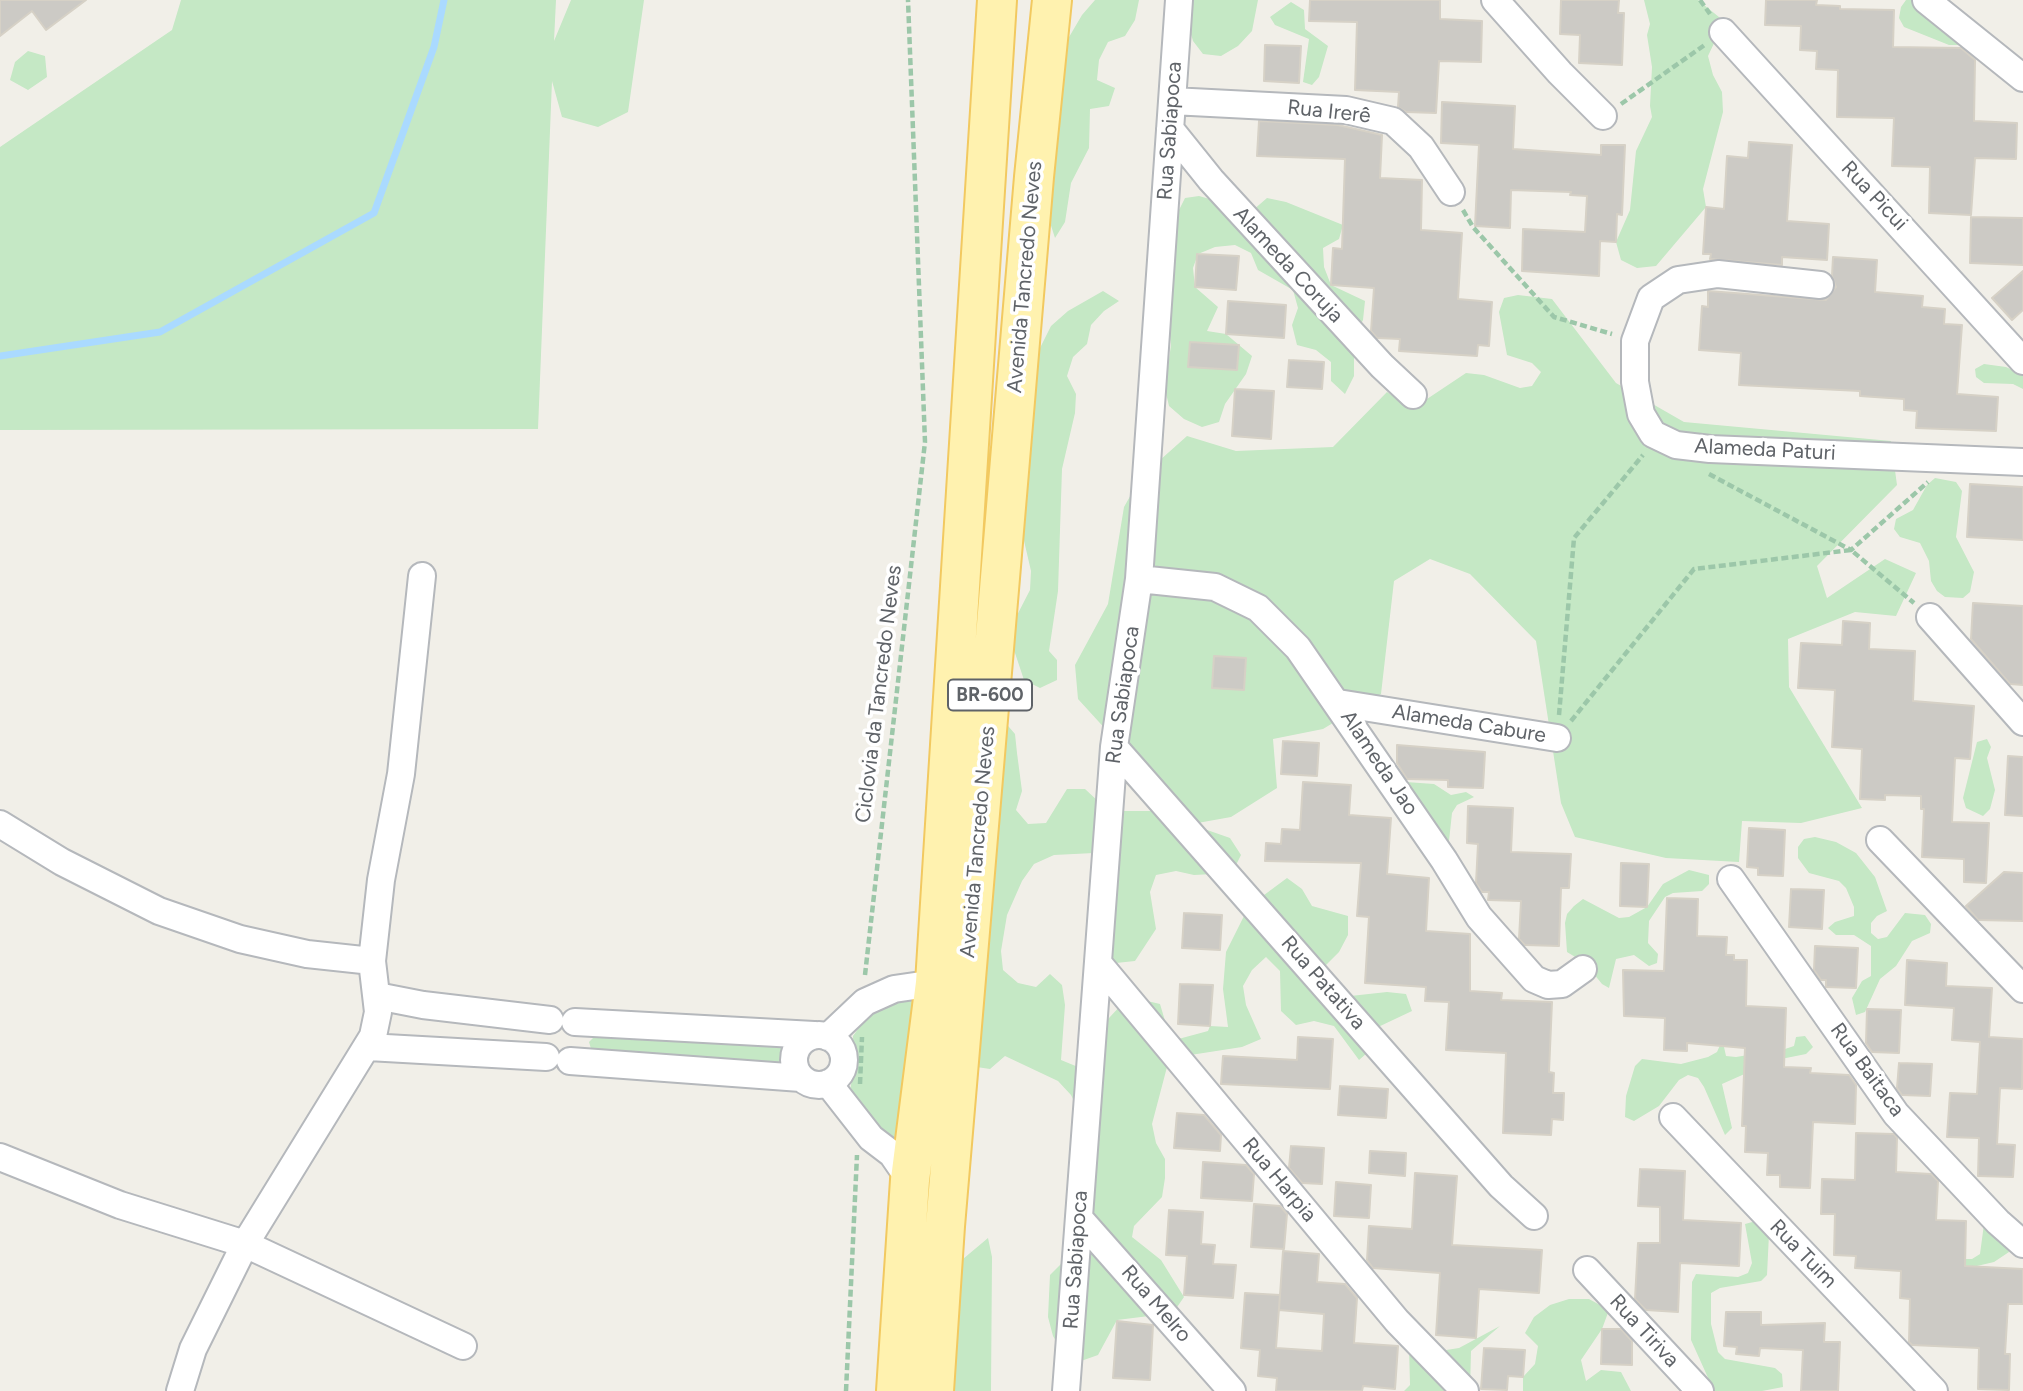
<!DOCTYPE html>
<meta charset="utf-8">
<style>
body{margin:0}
canvas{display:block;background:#f1efe8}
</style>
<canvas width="2023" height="1391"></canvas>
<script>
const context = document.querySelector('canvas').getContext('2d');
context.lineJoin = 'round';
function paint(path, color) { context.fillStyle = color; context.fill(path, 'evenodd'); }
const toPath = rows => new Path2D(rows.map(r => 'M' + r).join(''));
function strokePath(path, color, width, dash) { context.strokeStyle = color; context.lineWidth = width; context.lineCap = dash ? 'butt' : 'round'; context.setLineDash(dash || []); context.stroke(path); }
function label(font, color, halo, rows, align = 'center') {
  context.font = font + ' Figtree,sans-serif'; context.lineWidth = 7; context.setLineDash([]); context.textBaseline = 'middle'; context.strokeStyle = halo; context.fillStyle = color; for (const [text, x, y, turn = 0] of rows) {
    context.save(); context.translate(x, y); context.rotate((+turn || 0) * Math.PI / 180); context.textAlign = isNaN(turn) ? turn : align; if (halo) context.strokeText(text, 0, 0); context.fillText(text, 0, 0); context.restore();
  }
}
const green = toPath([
 [181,0,556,0,554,41,571,0,644,0,628,112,598,127,562,117,552,81,538,429,0,430,0,147,172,30],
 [1095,0,1139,0,1135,20,1125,36,1108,42,1099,60,1097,80,1115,88,1109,106,1090,109,1089,148,1071,183,1065,222,1055,238,1046,210,1062,49,1082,15],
 [1192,0,1258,0,1252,31,1238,46,1221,56,1203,54,1193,41,1189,27],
 [1644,0,1698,0,1730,26,1716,39,1708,56,1713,75,1722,92,1723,112,1703,189,1706,207,1656,266,1637,268,1621,260,1616,242,1630,210,1636,151,1652,117,1650,106,1652,67,1647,35,1650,24],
 [1906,0,1916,0,1962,38,1959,45,1949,45,1904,27,1899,18,1901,7],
 [1291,2,1304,10,1305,29,1328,46,1319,77,1312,85,1303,82,1309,39,1275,25,1270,17],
 [28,51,45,56,47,77,28,90,10,80,15,62],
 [1199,196,1252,211,1267,198,1286,202,1343,225,1339,239,1323,248,1324,267,1331,285,1365,301,1363,320,1354,338,1354,376,1345,394,1331,381,1331,362,1316,350,1297,345,1292,325,1298,308,1293,290,1258,270,1251,253,1235,245,1215,247,1198,254,1193,268,1195,287,1218,307,1207,331,1226,334,1252,356,1246,374,1225,404,1219,422,1202,427,1184,419,1169,406,1165,389,1171,345,1169,326,1178,212,1185,198],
 [1103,291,1119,301,1104,311,1091,325,1087,344,1073,357,1067,376,1076,394,1075,413,1062,469,1058,591,1049,651,1057,660,1057,680,1040,688,1024,680,1012,644,1012,625,1030,590,1031,571,1022,532,1034,360,1051,326,1068,311],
 [1518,295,1552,299,1616,383,1684,422,1891,441,1897,485,1817,566,1827,598,1885,559,1916,573,1896,616,1855,612,1788,639,1789,687,1862,808,1801,823,1742,821,1739,862,1666,858,1575,837,1561,803,1536,641,1470,574,1430,559,1394,581,1381,694,1323,729,1273,739,1277,788,1231,817,1192,824,1078,699,1075,665,1108,604,1124,507,1141,477,1187,436,1236,451,1333,447,1387,392,1412,409,1466,373,1484,375,1520,388,1532,386,1541,372,1532,363,1507,355,1499,312,1504,298],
 [1984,364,2006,367,2023,375,2023,389,2013,384,1984,383,1976,377,1975,369],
 [1935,478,1956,482,1962,491,1956,537,1974,572,1970,592,1963,598,1945,597,1937,591,1931,581,1929,561,1920,543,1900,537,1894,529,1896,519,1913,510,1927,485],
 [1003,720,1015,734,1017,753,1022,791,1016,810,1028,824,1046,823,1067,789,1085,789,1099,802,1116,811,1153,811,1230,838,1241,855,1232,873,1194,875,1176,871,1156,875,1150,892,1156,929,1135,961,1116,963,1099,953,1094,853,1054,855,1034,864,1022,881,1007,915,1001,951,1003,970,1018,983,1036,987,1050,974,1062,985,1065,1005,1061,1060,1078,1067,1109,1018,1122,1004,1139,999,1160,1004,1171,1041,1208,1031,1210,1026,1228,1027,1223,989,1226,952,1244,916,1256,901,1287,878,1302,889,1312,906,1348,916,1348,935,1339,952,1326,965,1321,983,1332,998,1387,992,1406,994,1412,1011,1376,1028,1374,1047,1359,1060,1334,1026,1314,1021,1296,1025,1281,1011,1280,971,1266,957,1252,970,1243,986,1246,1005,1261,1039,1242,1047,1184,1056,1167,1067,1152,1124,1156,1143,1165,1159,1165,1178,1162,1197,1134,1226,1132,1237,1161,1260,1184,1297,1173,1313,1117,1320,1098,1355,1081,1361,1063,1353,1053,1336,1048,1317,1050,1275,1077,1248,1071,1131,1080,1113,1071,1095,1058,1081,1005,1056,990,1069,970,1066],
 [1987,739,1991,747,1987,758,1995,790,1990,809,1983,816,1966,808,1963,798,1977,742],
 [1406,782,1434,784,1451,795,1466,792,1474,797,1457,805,1452,813,1449,841,1440,842],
 [1815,837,1836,842,1856,853,1875,877,1887,911,1877,916,1871,923,1871,933,1878,939,1887,937,1905,913,1925,915,1931,924,1930,933,1912,941,1896,966,1880,979,1865,1012,1856,1015,1852,998,1862,981,1871,976,1871,946,1854,935,1836,935,1828,928,1835,922,1854,916,1854,907,1846,888,1839,881,1809,873,1798,858,1798,847,1804,839],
 [1689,870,1709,875,1709,884,1702,891,1673,893,1665,897,1649,921,1648,943,1658,954,1657,963,1649,966,1634,955,1616,959,1609,988,1602,984,1585,963,1567,952,1565,923,1567,914,1574,906,1583,899,1619,918,1629,917,1647,907,1663,884],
 [921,997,895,1147,849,1096,854,1068,853,1036,868,1015,892,1001],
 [597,1034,780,1044,785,1048,787,1058,779,1065,592,1052,589,1042],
 [1805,1036,1813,1047,1806,1054,1776,1060,1722,1084,1732,1128,1725,1135,1704,1087,1698,1078,1688,1075,1679,1080,1659,1106,1634,1121,1625,1117,1626,1096,1635,1066,1642,1059,1681,1064,1708,1057,1717,1052,1721,1043,1731,1040,1724,1047,1726,1056,1736,1057,1785,1049,1794,1046,1796,1037],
 [1756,1221,1769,1234,1767,1275,1761,1281,1720,1288,1711,1293,1711,1324,1718,1352,1725,1359,1775,1368,1782,1374,1783,1387,1762,1391,1714,1391,1691,1340,1692,1282,1696,1274,1738,1277,1748,1273,1752,1263,1745,1224],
 [1984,1224,2006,1242,2009,1252,1994,1262,1964,1269,1955,1259,1972,1259,1980,1254],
 [988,1238,992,1257,991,1391,954,1391,963,1259],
 [1569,1299,1589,1299,1609,1310,1602,1329,1581,1360,1586,1381,1601,1370,1621,1372,1631,1391,1523,1391,1523,1377,1535,1364,1538,1346,1525,1333,1534,1317,1550,1305],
 [1500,1326,1471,1351,1470,1391,1404,1391,1410,1385,1409,1346,1440,1351,1459,1348]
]);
const stream = toPath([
 [0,356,160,332,374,213,434,47,444,0]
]);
const building = toPath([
 [0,0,86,0,46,30,32,11,0,36,0,0],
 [1310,0,1440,0,1440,19,1482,21,1481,62,1439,61,1436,113,1406,112,1398,107,1399,92,1355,90,1357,22,1309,21,1310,0],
 [1561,0,1619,0,1618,13,1624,13,1622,65,1579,63,1580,35,1560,34,1561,0],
 [1766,0,1817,0,1816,5,1840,6,1840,9,1894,10,1893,47,1961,48,1975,60,1974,121,2017,123,2016,159,1975,158,1971,215,1929,213,1930,167,1892,166,1894,118,1837,117,1838,70,1816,69,1817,51,1800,50,1801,26,1765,25,1766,0],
 [1265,45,1301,46,1299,83,1264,81,1265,45],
 [1442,102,1515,106,1513,149,1601,155,1601,145,1625,145,1622,215,1617,214,1616,242,1600,241,1599,276,1522,271,1523,229,1585,232,1587,196,1570,195,1571,192,1511,190,1510,228,1475,226,1479,145,1441,143,1442,102],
 [1259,121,1338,125,1382,135,1380,178,1422,180,1421,230,1462,233,1458,299,1492,302,1489,346,1478,345,1477,356,1399,351,1400,339,1377,338,1371,331,1374,288,1331,285,1333,248,1342,249,1345,159,1257,156,1259,121],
 [1749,142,1792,145,1787,221,1829,224,1827,260,1782,257,1782,265,1710,259,1711,254,1703,254,1706,207,1724,209,1727,156,1748,158,1749,142],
 [1971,217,2023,218,2023,265,1970,263,1971,217],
 [1197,254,1239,256,1236,290,1195,287,1197,254],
 [1833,257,1877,260,1875,292,1923,296,1922,307,1945,309,1944,324,1962,325,1957,394,1998,397,1996,431,1916,428,1917,411,1904,410,1904,399,1860,396,1860,391,1739,385,1741,353,1699,350,1702,306,1708,307,1708,291,1826,300,1836,287,1832,276,1833,257],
 [2023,271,2023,310,2012,320,1992,298,2023,271],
 [1228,301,1286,305,1284,338,1226,334,1228,301],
 [1190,342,1239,345,1237,370,1188,367,1190,342],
 [1289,360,1324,362,1322,389,1287,387,1289,360],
 [1235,389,1274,391,1271,439,1232,436,1235,389],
 [1970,484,2023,487,2023,540,1967,537,1970,484],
 [1973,603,2023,606,2023,685,2010,684,1971,639,1973,603],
 [1843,621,1870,623,1869,649,1915,651,1913,701,1974,706,1970,759,1955,758,1952,822,1989,823,1986,883,1964,882,1964,859,1922,857,1924,809,1921,809,1921,796,1885,795,1885,800,1860,799,1862,749,1832,747,1835,690,1798,688,1801,643,1842,645,1843,621],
 [1214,656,1246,658,1244,690,1212,688,1214,656],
 [1283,741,1319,743,1317,776,1281,774,1283,741],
 [1397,745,1485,752,1483,788,1448,787,1448,780,1407,779,1397,763,1397,745],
 [2008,756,2023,757,2023,816,2005,815,2008,756],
 [1303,782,1351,785,1349,815,1391,818,1387,874,1429,878,1426,931,1470,934,1470,991,1502,993,1501,1000,1552,1002,1549,1072,1554,1073,1553,1093,1564,1093,1563,1120,1552,1119,1551,1135,1503,1133,1506,1053,1446,1050,1449,1002,1425,1001,1426,987,1365,983,1369,917,1357,916,1361,863,1265,861,1266,843,1281,844,1282,829,1300,830,1303,782],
 [1468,806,1513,808,1511,852,1571,854,1569,888,1561,888,1559,946,1525,945,1519,939,1521,901,1488,900,1489,892,1482,892,1476,883,1478,844,1467,843,1468,806],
 [1749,828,1785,830,1783,876,1758,875,1758,868,1747,867,1749,828],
 [1621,863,1649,864,1647,907,1620,906,1621,863],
 [2004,872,2023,873,2023,921,1978,920,1966,906,2004,872],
 [1791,889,1824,890,1822,929,1789,927,1791,889],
 [1667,898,1698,899,1697,936,1727,937,1726,955,1734,955,1734,960,1747,960,1746,1006,1786,1008,1784,1067,1811,1068,1810,1073,1849,1075,1856,1085,1855,1124,1813,1122,1810,1188,1780,1187,1780,1175,1767,1175,1768,1153,1745,1152,1746,1126,1742,1126,1745,1048,1687,1043,1687,1051,1664,1050,1665,1018,1624,1016,1623,970,1664,971,1667,898],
 [1184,913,1222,915,1220,950,1182,948,1184,913],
 [1815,946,1858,948,1856,988,1826,987,1826,980,1821,980,1814,970,1815,946],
 [1907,960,1947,963,1946,986,1992,988,1989,1037,2023,1039,2022,1089,2000,1088,1997,1144,2015,1145,2013,1177,1978,1176,1979,1138,1947,1137,1950,1093,1977,1094,1980,1042,1952,1040,1954,1008,1905,1005,1907,960],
 [1180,984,1213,985,1210,1026,1178,1024,1180,984],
 [1867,1009,1901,1010,1899,1053,1872,1052,1866,1043,1867,1009],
 [1298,1037,1333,1039,1330,1089,1221,1084,1223,1056,1297,1060,1298,1037],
 [1899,1063,1932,1064,1930,1096,1902,1095,1897,1088,1899,1063],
 [1340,1086,1388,1089,1386,1118,1338,1115,1340,1086],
 [1177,1113,1204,1115,1221,1135,1220,1151,1174,1148,1177,1113],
 [1856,1133,1894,1134,1897,1138,1896,1172,1931,1174,1938,1181,1936,1220,1966,1221,1965,1266,2023,1269,2023,1304,2008,1304,2005,1354,2010,1354,2009,1390,1978,1389,1979,1348,1912,1345,1909,1342,1910,1299,1900,1298,1901,1271,1855,1268,1856,1256,1834,1255,1835,1214,1821,1214,1822,1179,1855,1180,1856,1133],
 [1291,1146,1324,1148,1322,1184,1302,1183,1289,1168,1291,1146],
 [1370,1151,1406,1153,1405,1176,1369,1173,1370,1151],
 [1203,1162,1246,1165,1254,1174,1252,1201,1201,1198,1203,1162],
 [1640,1169,1685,1171,1683,1220,1741,1223,1739,1266,1680,1263,1678,1312,1646,1310,1635,1299,1638,1243,1660,1243,1660,1207,1638,1206,1640,1169],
 [1415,1173,1457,1176,1452,1245,1542,1250,1539,1293,1479,1289,1476,1338,1436,1335,1440,1273,1373,1268,1367,1260,1369,1226,1412,1229,1415,1173],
 [1336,1182,1371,1185,1369,1218,1334,1216,1336,1182],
 [1254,1204,1280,1206,1287,1214,1284,1249,1251,1247,1254,1204],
 [1169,1210,1203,1212,1201,1244,1215,1245,1213,1264,1236,1265,1233,1298,1184,1295,1187,1256,1166,1255,1169,1210],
 [1283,1251,1319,1254,1317,1282,1345,1284,1357,1298,1354,1343,1398,1346,1395,1389,1363,1386,1362,1391,1276,1391,1277,1378,1258,1376,1260,1350,1241,1348,1245,1293,1280,1295,1276,1348,1322,1351,1324,1314,1279,1310,1283,1251],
 [1726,1312,1761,1312,1761,1325,1825,1323,1824,1342,1840,1342,1838,1391,1801,1391,1803,1350,1760,1348,1759,1356,1736,1354,1737,1347,1724,1346,1726,1312],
 [1117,1321,1153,1325,1150,1380,1113,1378,1117,1321],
 [1602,1329,1621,1329,1632,1341,1632,1365,1601,1364,1602,1329],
 [1484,1348,1525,1350,1523,1377,1508,1376,1507,1390,1481,1389,1484,1348]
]);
const path = toPath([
 [1700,0,1710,14],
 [1621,104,1706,44],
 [1463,210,1473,227,1554,317,1612,334],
 [1709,474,1851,550,1928,482],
 [1559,715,1574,538,1643,455],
 [1571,721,1694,569,1851,550,1914,603],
 [865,975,925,442,908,0],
 [860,1084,862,1037],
 [846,1391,857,1155]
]);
const street = toPath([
 [1495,0,1560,73,1603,116],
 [1926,0,2023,78],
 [1723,32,2023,361],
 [1172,101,1346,110,1393,121,1421,147,1451,192],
 [1170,129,1211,180,1382,366,1413,395],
 [1820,285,1718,274,1678,280,1651,298,1635,341,1635,382,1641,414,1653,434,1676,445,1710,449,2023,462],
 [1139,579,1215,587,1258,608,1298,648,1444,860,1479,917,1534,979,1548,985,1562,984,1583,969],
 [1930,617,2023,722],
 [1338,703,1557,738],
 [1114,747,1501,1186,1534,1216],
 [0,824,62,862,159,911,240,939,307,954,372,961],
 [1880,840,2023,989],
 [1731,879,1896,1114,1998,1222,2023,1244],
 [1099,964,1397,1321,1465,1391],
 [377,996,423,1005,550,1020],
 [575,1022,814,1035],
 '794 1060a25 25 0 1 1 50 0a25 25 0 1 1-50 0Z',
 [828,1037,865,1002,894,989,935,983],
 [368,1047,546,1057],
 [570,1061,801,1078],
 [828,1083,871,1138,892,1154,910,1180],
 [1673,1117,1934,1391],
 [0,1157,120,1205,245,1244,463,1346],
 [1079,1218,1232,1391],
 [1587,1270,1700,1391],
 [180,1391,193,1349,245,1244,373,1036,378,1012,372,961,381,880,401,774,422,576],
 [1066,1391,1114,747,1139,579,1179,0]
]);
const primary = toPath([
 [896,1391,910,1180,935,983,997,0],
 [934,1391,945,1226,1034,177,1052,0]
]);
const shields = [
 [990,695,84]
];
const shieldNames = [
 ["BR-600",990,695]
];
const streetNames = [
 ["Rua Irerê",1329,112,6],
 ["Rua Sabiapoca",1170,131,-86],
 ["Rua Picui",1874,196,47],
 ["Alameda Coruja",1288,265,47],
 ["Avenida Tancredo Neves",1025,277,-85],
 ["Alameda Paturi",1765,450,3],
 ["Ciclovia da Tancredo Neves",879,694,-83],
 ["Rua Sabiapoca",1123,695,-82],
 ["Alameda Cabure",1469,724,9],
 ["Alameda Jao",1379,763,56],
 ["Avenida Tancredo Neves",978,842,-85],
 ["Rua Patativa",1323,983,49],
 ["Rua Baitaca",1867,1070,54],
 ["Rua Harpia",1279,1180,50],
 ["Rua Tuim",1803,1254,46],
 ["Rua Sabiapoca",1076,1260,-86],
 ["Rua Melro",1156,1304,49],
 ["Rua Tiriva",1644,1331,47]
];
paint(green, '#c5e8c5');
strokePath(stream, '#aadaff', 7);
paint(building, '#cccac5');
strokePath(building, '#d6d1c6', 2);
strokePath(street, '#b5b8bc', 30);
strokePath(primary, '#f2c960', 42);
strokePath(path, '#9cc7a9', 4.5, [7, 3.5]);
strokePath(street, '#fff', 26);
strokePath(primary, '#fff2af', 38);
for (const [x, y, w] of shields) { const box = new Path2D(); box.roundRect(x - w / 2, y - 15.5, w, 31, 5); context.fillStyle = '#fff'; context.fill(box); strokePath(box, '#5f6368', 2); }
label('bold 19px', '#5f6368', null, shieldNames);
label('21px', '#5f6368', '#fff', streetNames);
</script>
